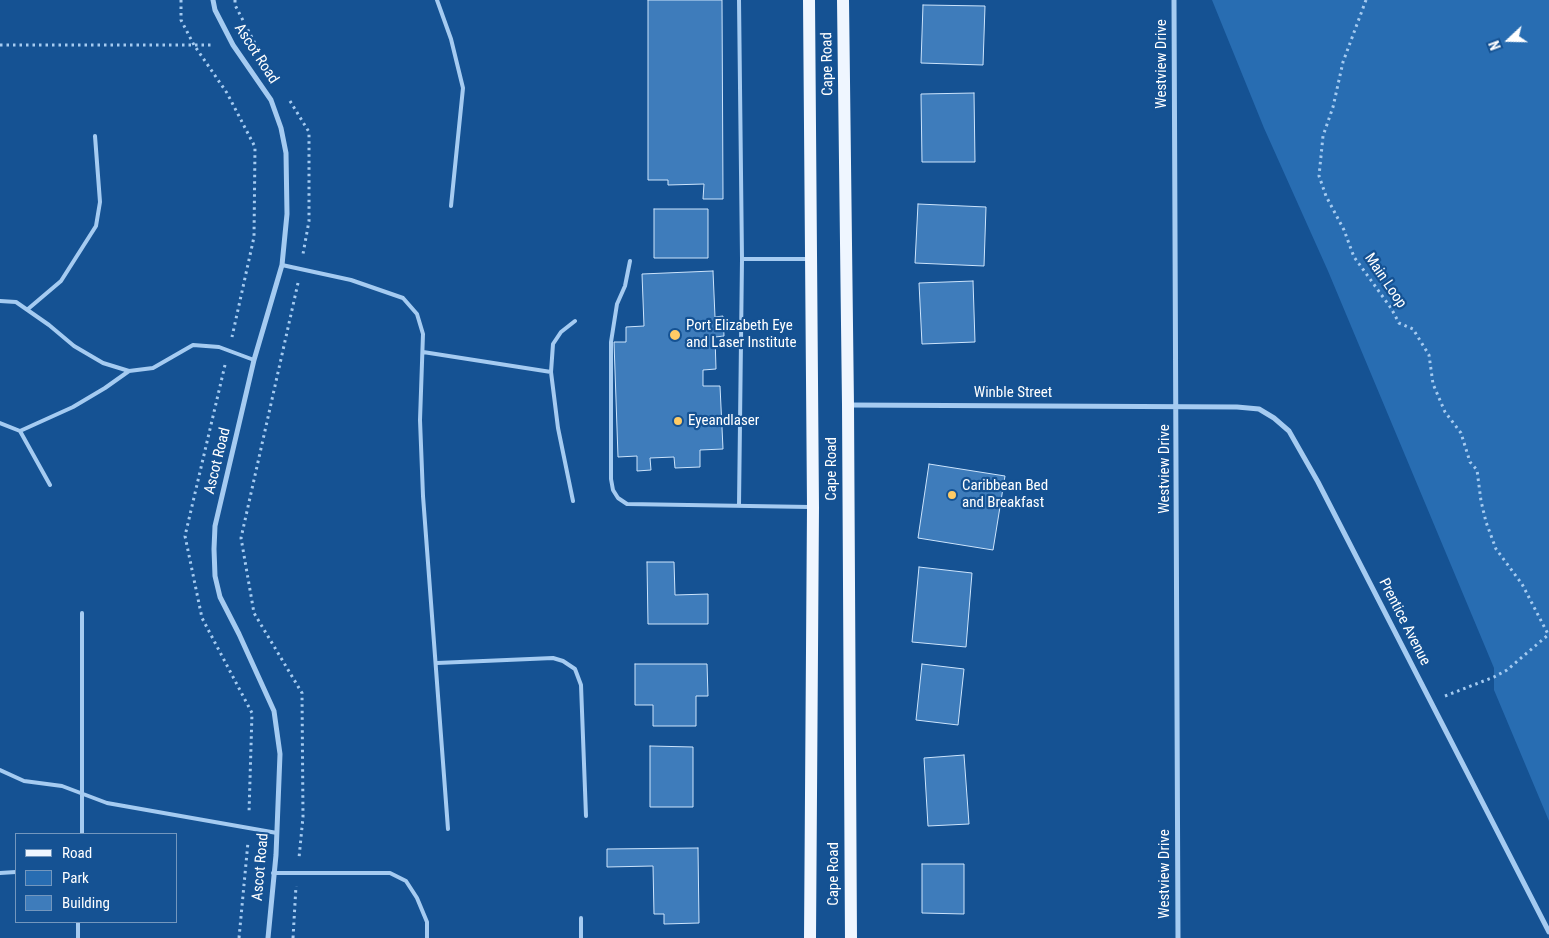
<!DOCTYPE html>
<style>
body{margin:0}
#map{position:relative;width:1549px;height:938px;overflow:hidden;background:#155293;font-family:"Roboto Condensed",sans-serif}
canvas{display:block}
.legend{position:absolute;left:15px;top:833px;width:162px;height:90px;box-sizing:border-box;background:#155293;border:1px solid #7397be;margin:0;padding:6px 9px;list-style:none;font-size:15px;color:#fff}
.legend li{display:flex;align-items:center;gap:10px;height:25px}
.legend b{width:25px;border:1px solid #7397be}
.north{position:absolute;left:1484px;top:15px;width:50px;height:50px;-webkit-text-stroke:4px #155293;paint-order:stroke;rotate:249deg;font-size:14px;font-weight:700;line-height:20px;text-align:center;color:#fff}
.north::after{content:'';display:block;margin:auto;width:18px;height:22px;background:#fff;clip-path:polygon(50% 0,100% 100%,50% 72%,0 100%)}
</style>
<div id="map">
<canvas width="1549" height="938"></canvas>
<ul class="legend">
<li><b style="height:6px;background:#eff6ff"></b>Road</li>
<li><b style="height:14px;background:#286db2"></b>Park</li>
<li><b style="height:14px;background:#3e7cbb"></b>Building</li>
</ul>
<div class="north">N</div>
</div>
<script>
const context = document.querySelector('canvas').getContext('2d');
context.lineJoin = 'round';
function paint(path, color) { context.fillStyle = color; context.fill(path, 'evenodd'); }
const toPath = rows => new Path2D(rows.map(r => 'M' + r).join(''));
function strokePath(path, color, width, dash) { context.strokeStyle = color; context.lineWidth = width; context.lineCap = dash ? 'butt' : 'round'; context.setLineDash(dash || []); context.stroke(path); }
function label(font, color, halo, rows, align = 'center') {
  context.font = font + ' "Roboto Condensed",sans-serif'; context.lineWidth = 4.5; context.setLineDash([]); context.textBaseline = 'middle'; context.strokeStyle = halo; context.fillStyle = color; for (const [text, x, y, turn = 0] of rows) {
    context.save(); context.translate(x, y); context.rotate((+turn || 0) * Math.PI / 180); context.textAlign = isNaN(turn) ? turn : align; if (halo) context.strokeText(text, 0, 0); context.fillText(text, 0, 0); context.restore();
  }
}
const green = toPath([
 [1212,0,1549,0,1549,821,1494,690,1494,668,1328,271,1264,128]
]);
const building = toPath([
 [648,0,722,0,723,199,703,199,704,184,668,185,668,180,648,180,648,0],
 [923,5,985,6,983,65,921,63,923,5],
 [974,93,975,162,922,162,921,94,974,93],
 [918,204,986,207,984,266,915,263,918,204],
 [654,209,708,209,708,258,654,258,654,209],
 [713,271,715,317,723,316,724,336,715,337,716,369,703,370,703,386,720,386,723,449,700,450,700,467,675,468,674,457,650,458,651,470,637,471,637,456,618,457,614,342,626,342,626,327,644,326,642,274,713,271],
 [973,281,975,342,922,344,919,283,973,281],
 [929,464,1005,476,993,550,918,538,929,464],
 [647,562,674,562,675,595,708,594,708,624,648,624,647,562],
 [919,567,972,573,966,647,912,642,919,567],
 [635,664,707,664,708,696,696,696,696,726,653,726,653,705,635,705,635,664],
 [922,664,964,669,958,725,916,720,922,664],
 [650,746,693,747,693,807,650,807,650,746],
 [964,755,969,824,928,826,924,758,964,755],
 [698,848,699,923,664,924,664,914,654,914,653,866,607,867,607,849,698,848],
 [922,864,964,864,964,914,922,913,922,864]
]);
const path = toPath([
 [181,0,181,20,194,45,227,93,255,147,254,237,232,337],
 [235,0,235,5,259,51],
 [1366,0,1343,62,1333,107,1323,136,1319,176,1326,196,1344,230,1354,257,1391,308,1399,323,1413,329,1429,355,1433,384,1445,412,1461,433,1470,462,1477,470,1481,501,1486,522,1496,549,1522,584,1549,636],
 [0,45,214,45],
 [290,101,309,132,309,221,303,254],
 [298,283,241,538,254,613,302,693,303,817,299,858],
 [225,365,185,536,202,618,252,713,249,813],
 [1445,696,1494,677,1507,670,1548,635],
 [239,938,248,842],
 [293,938,296,886]
]);
const service = toPath([
 [437,0,451,39,463,88,451,206],
 [739,0,742,259,739,505],
 [742,259,808,259],
 [630,261,625,286,617,304,611,342,611,479,613,490,618,498,627,504,810,507],
 [282,265,351,280,403,298,417,314,423,334,420,420,423,496,448,829],
 [0,301,16,302,49,325,74,346,103,363,129,371,153,368,193,345,219,347,254,360],
 [28,309,61,281,96,226,100,202,95,136],
 [423,352,551,372],
 [0,423,20,431,50,485],
 [20,431,73,407,105,388,129,371],
 [573,501,558,428,551,372,553,344,561,332,575,321],
 [437,663,553,658,563,661,575,669,581,685,586,816],
 [0,770,24,781,62,786,107,803,277,833],
 [82,834,82,613],
 [0,873,16,872],
 [273,873,390,873,406,881,417,898,427,922,427,938],
 [581,918,581,938],
 [78,922,78,938]
]);
const minor = toPath([
 [213,0,215,10,233,45,271,100,281,128,286,153,287,214,282,265,254,360,215,526,214,549,215,576,220,597,239,634,274,711,280,754,276,855,268,938],
 [1174,0,1178,938],
 [849,405,1237,407,1259,409,1274,418,1289,431,1318,482,1549,932]
]);
const primary = toPath([
 [809,0,813,507,810,938],
 [843,0,848,405,851,938]
]);
const markers = [
 [675,335,6,"#ffcb65"],
 [678,421,5,"#ffcb65"],
 [952,495,5,"#ffcb65"]
];
const streetNames = [
 ["Ascot Road",256,54,57],
 ["Cape Road",828,64,-91],
 ["Westview Drive",1162,64,-90],
 ["Main Loop",1385,281,56],
 ["Winble Street",1013,393],
 ["Ascot Road",218,461,-76],
 ["Cape Road",832,469,-90],
 ["Westview Drive",1165,469,-90],
 ["Prentice Avenue",1404,622,63],
 ["Ascot Road",261,867,-85],
 ["Cape Road",834,874,-90],
 ["Westview Drive",1165,874,-90]
];
const poiNames = [
 ["Port Elizabeth Eye",686,326],
 ["and Laser Institute",686,343],
 ["Eyeandlaser",688,421],
 ["Caribbean Bed",962,486],
 ["and Breakfast",962,503]
];
paint(green, '#286db2');
paint(building, '#3e7cbb');
strokePath(building, '#cce4fc', 1);
strokePath(path, '#a5cbf1', 3, [2.5, 4]);
strokePath(service, '#a5cbf1', 4);
strokePath(minor, '#a5cbf1', 5);
strokePath(primary, '#eff6ff', 12);
for (const [x, y, r, color] of markers) { const dot = new Path2D(); dot.arc(x, y, r, 0, 2 * Math.PI); context.fillStyle = color; context.fill(dot); strokePath(dot, '#155293', 2); }
label('15px', '#fff', '#155293', streetNames);
label('15px', '#fff', '#155293', poiNames, 'left');
</script>
